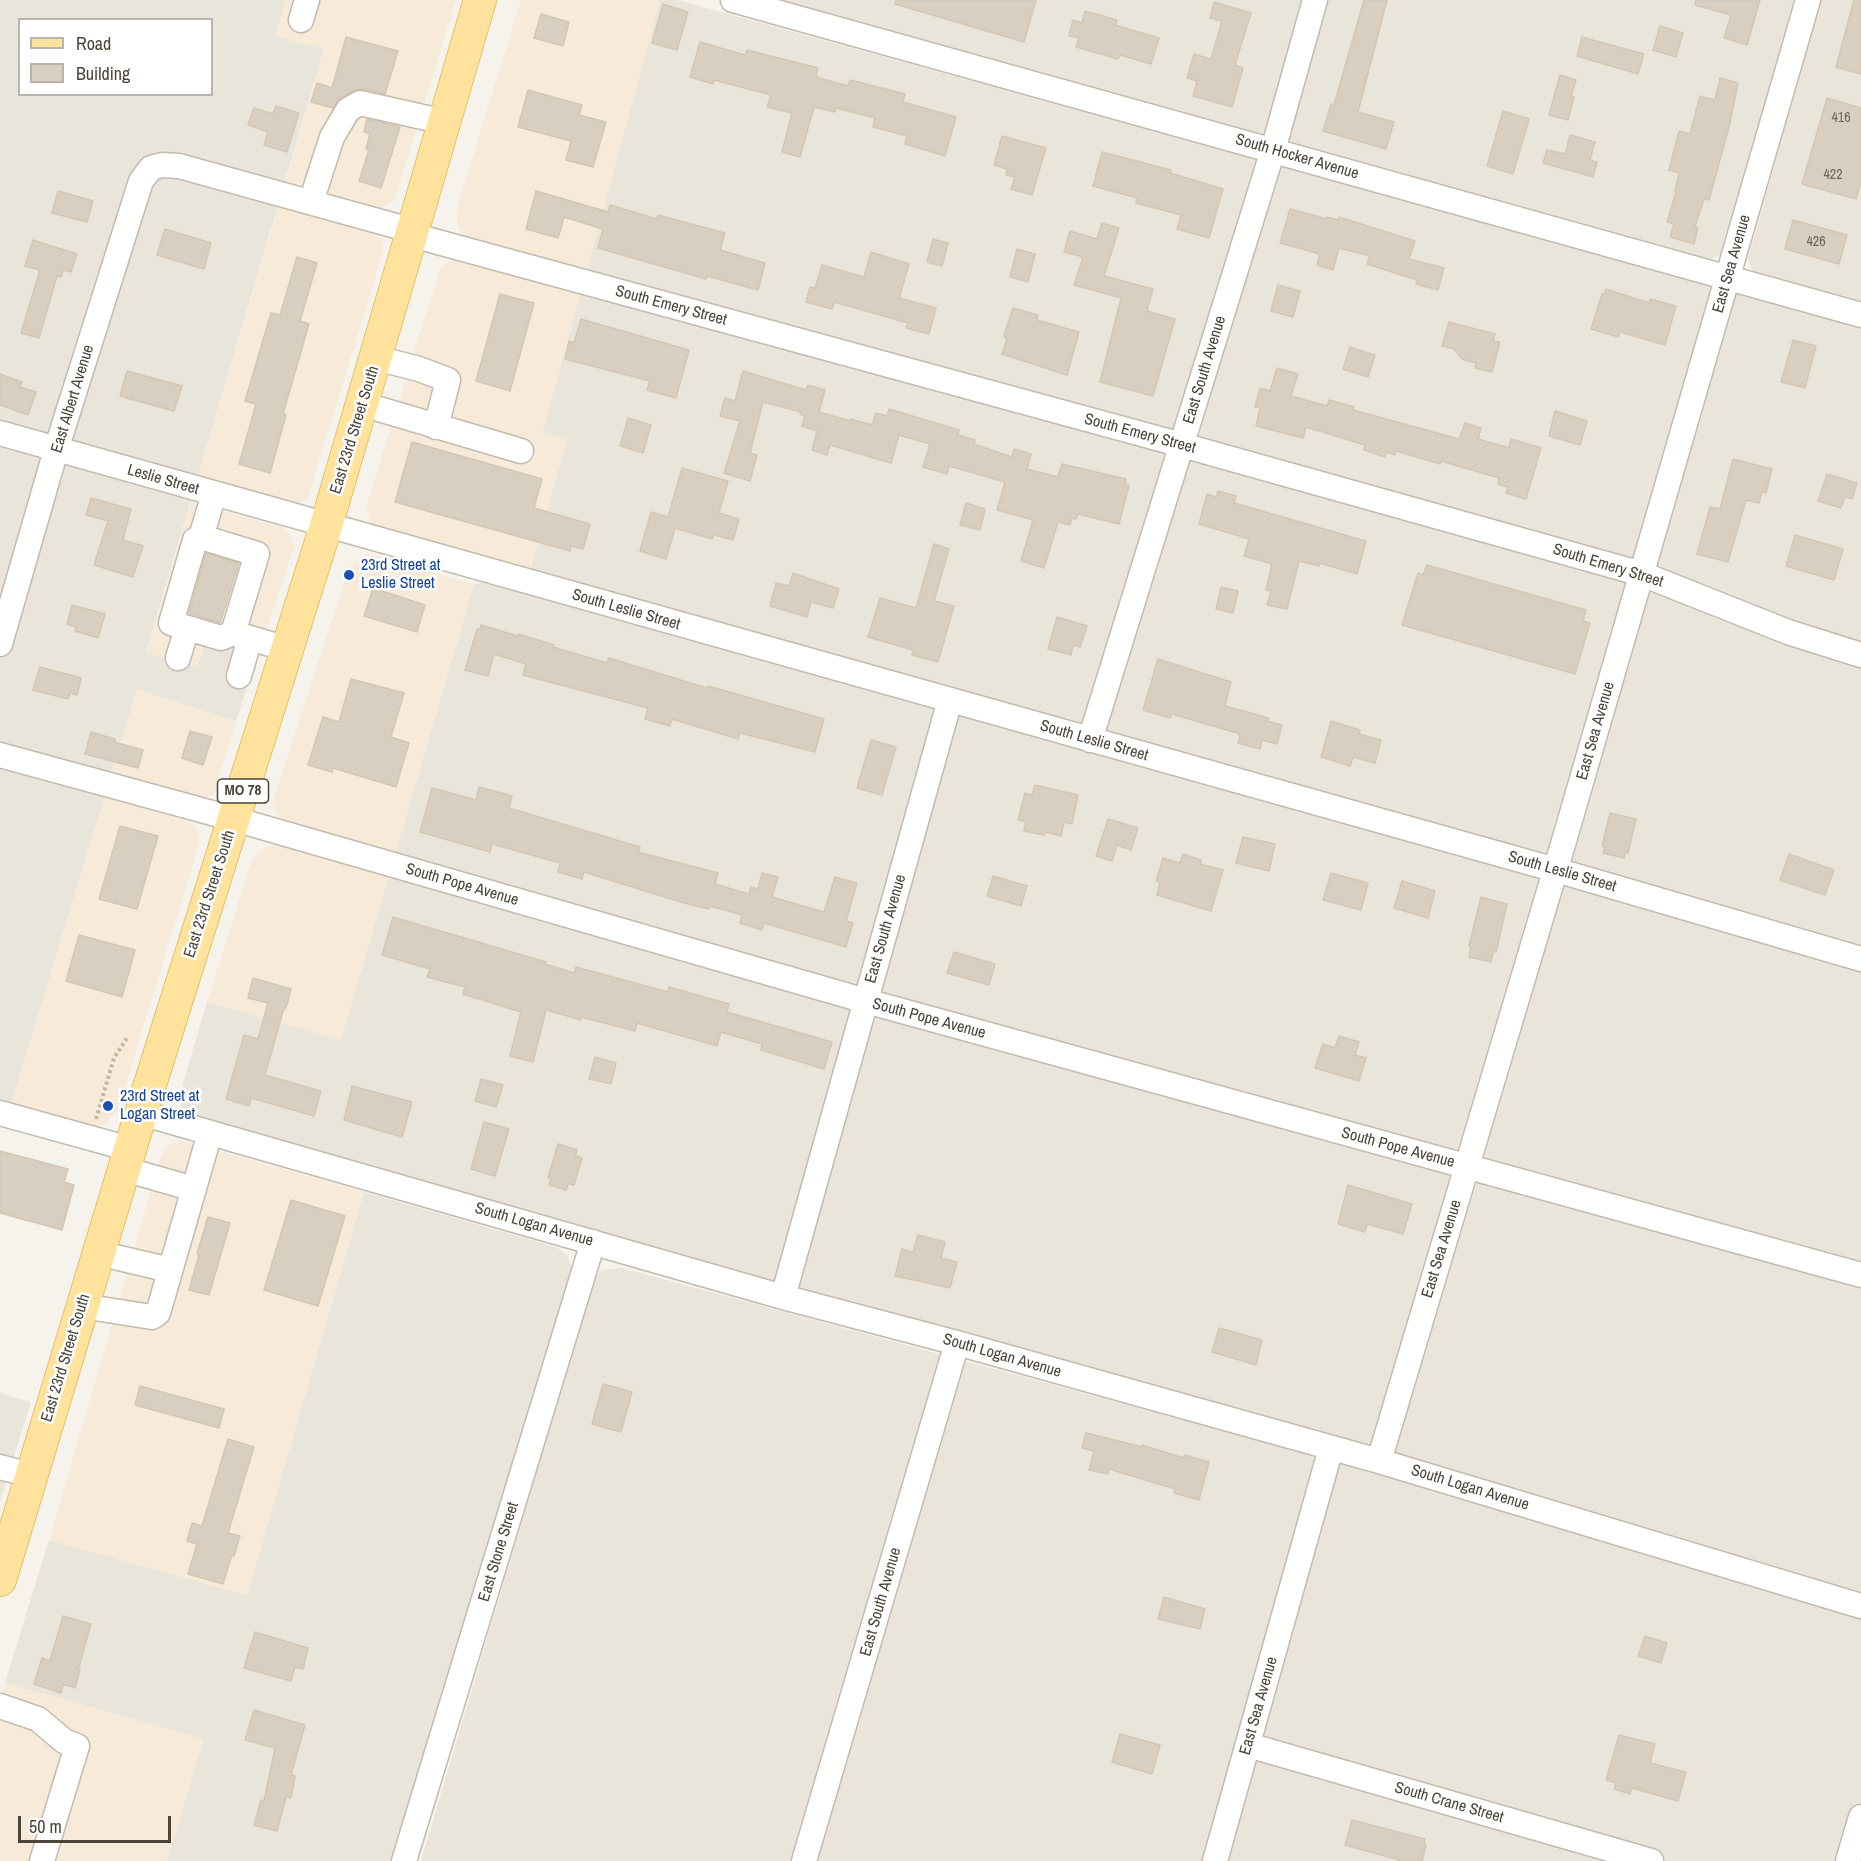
<!DOCTYPE html>
<style>
body{margin:0}
#map{position:relative;width:1861px;height:1861px;overflow:hidden;background:#f6f3ec;font-family:"Archivo Narrow",sans-serif}
canvas{display:block}
.legend{position:absolute;left:18px;top:18px;width:195px;height:78px;box-sizing:border-box;background:#fff;border:2px solid #b7b4b0;margin:0;padding:8px 10px;list-style:none;font-size:18px;color:#4b4439}
.legend li{display:flex;align-items:center;gap:12px;height:30px}
.legend b{width:30px;border:2px solid #b7b4b0}
.scale{position:absolute;left:18px;top:1816px;width:153px;height:27px;box-sizing:border-box;border:3px solid #4b4439;border-top:0;padding-left:8px;font-size:18px;line-height:21px;white-space:nowrap;color:#4b4439;-webkit-text-stroke:4px #fff;paint-order:stroke}
</style>
<div id="map">
<canvas width="1861" height="1861"></canvas>
<ul class="legend">
<li><b style="height:8px;background:#ffe39c"></b>Road</li>
<li><b style="height:16px;background:#d8cfc1"></b>Building</li>
</ul>
<div class="scale">50 m</div>
</div>
<script>
const context = document.querySelector('canvas').getContext('2d');
context.lineJoin = 'round';
function paint(path, color) { context.fillStyle = color; context.fill(path, 'evenodd'); }
const toPath = rows => new Path2D(rows.map(r => 'M' + r).join(''));
function strokePath(path, color, width, dash) { context.strokeStyle = color; context.lineWidth = width; context.lineCap = dash ? 'butt' : 'round'; context.setLineDash(dash || []); context.stroke(path); }
function label(font, color, halo, rows, align = 'center') {
  context.font = font + ' "Archivo Narrow",sans-serif'; context.lineWidth = 5; context.setLineDash([]); context.textBaseline = 'middle'; context.strokeStyle = halo; context.fillStyle = color; for (const [text, x, y, turn = 0] of rows) {
    context.save(); context.translate(x, y); context.rotate((+turn || 0) * Math.PI / 180); context.textAlign = isNaN(turn) ? turn : align; if (halo) context.strokeText(text, 0, 0); context.fillText(text, 0, 0); context.restore();
  }
}
const residential = toPath([
 [0,0,286,0,276,36,324,49,146,652,197,667,207,636,259,651,236,721,137,690,11,1105,0,1102],
 [20,20,212,20,212,94,20,94],
 [660,0,678,0,1857,326,1861,316,1861,1861,1221,1861,1334,1448,184,1115,179,1097,207,1002,341,1039,474,584,528,577,567,439,542,433],
 [774,0,1795,0,1724,250,1718,257,1710,259,1694,257,1610,231],
 [1821,0,1861,0,1861,304,1753,273,1748,259],
 [364,1192,556,1247,567,1255,572,1268,397,1861,167,1861,203,1739,5,1683,49,1540,247,1595],
 [622,1268,1308,1454,1316,1461,1317,1477,1203,1861,421,1861,594,1278,602,1270],
 [0,1393,31,1402,0,1502]
]);
const commercial = toPath([
 [286,0,456,0,394,201,381,208,286,181,324,49,275,36],
 [521,0,660,0,587,271,464,237,457,225,458,204],
 [279,204,375,233,384,243,381,259,308,497,294,506,197,480],
 [466,258,582,289,543,432,567,439,528,577,380,533,371,523,366,508,440,268,452,260],
 [191,502,282,528,290,535,294,548,259,651,207,636,197,667,146,653],
 [372,555,474,584,395,855,296,828,279,818,272,804,349,569,360,558],
 [137,690,236,721,214,794,203,799,112,774],
 [105,796,190,822,198,830,199,844,118,1110,104,1125,86,1127,11,1105],
 [280,843,390,873,341,1040,207,1002,251,863,261,849],
 [183,1141,364,1192,247,1595,49,1540,161,1156,170,1144],
 [5,1683,204,1739,167,1861,0,1861,0,1700]
]);
const building = toPath([
 [896,0,1036,0,1024,42,895,4,896,0],
 [1364,0,1387,0,1358,112,1394,122,1386,149,1323,131,1331,104,1334,105,1364,0],
 [1696,0,1760,0,1747,45,1724,38,1731,15,1695,5,1696,0],
 [1854,0,1861,0,1861,74,1836,67,1854,0],
 [1214,2,1251,13,1235,65,1243,68,1232,107,1193,96,1197,81,1187,78,1194,54,1211,59,1222,21,1210,18,1214,2],
 [663,4,688,12,677,50,652,43,663,4],
 [1085,11,1117,20,1115,25,1159,38,1151,64,1120,55,1118,59,1076,47,1079,38,1069,36,1073,20,1082,23,1085,11],
 [541,14,569,22,563,46,534,38,541,14],
 [1660,26,1683,33,1676,57,1653,50,1660,26],
 [346,37,398,51,385,94,363,89,354,90,340,98,333,108,311,102,317,83,332,88,346,37],
 [1582,37,1644,54,1638,74,1577,56,1582,37],
 [700,42,745,55,747,50,818,68,816,75,819,78,848,86,850,80,905,94,903,102,956,117,945,156,905,144,907,136,873,127,875,118,836,108,835,112,814,107,800,157,782,152,792,113,767,107,771,95,714,80,713,84,690,77,700,42],
 [1560,75,1576,80,1571,97,1574,97,1568,120,1549,115,1560,75],
 [1720,78,1738,83,1730,123,1709,200,1704,199,1695,227,1698,228,1694,244,1670,237,1674,224,1667,222,1676,192,1675,191,1679,173,1669,170,1679,131,1690,134,1700,96,1715,100,1720,78],
 [528,90,582,105,579,115,606,122,593,167,566,160,571,141,518,127,528,90],
 [1827,98,1861,108,1861,180,1856,199,1802,184,1827,98],
 [276,106,299,113,287,152,264,145,268,132,248,125,254,108,273,114,276,106],
 [1503,111,1529,119,1513,174,1487,166,1503,111],
 [367,119,400,127,381,188,359,181,369,150,366,149,370,134,364,132,367,119],
 [1570,135,1595,142,1590,160,1597,162,1593,177,1543,163,1547,150,1565,154,1570,135],
 [1002,136,1046,148,1032,195,1011,189,1015,177,1006,175,1007,169,994,165,1002,136],
 [1102,152,1171,170,1170,173,1223,189,1209,238,1177,229,1181,215,1136,203,1137,198,1093,186,1102,152],
 [58,191,93,201,87,222,52,213,58,191],
 [536,191,608,212,610,205,657,219,658,215,725,233,720,250,765,263,758,290,707,276,706,279,598,248,603,229,564,217,558,238,526,229,536,191],
 [1290,209,1327,219,1327,217,1338,220,1339,217,1415,241,1409,259,1444,268,1438,290,1416,284,1417,280,1367,264,1370,256,1339,248,1333,270,1317,265,1320,254,1280,243,1290,209],
 [1793,220,1847,235,1839,264,1785,249,1793,220],
 [1102,223,1119,228,1104,276,1153,289,1147,311,1175,319,1153,396,1100,382,1121,298,1074,285,1083,257,1064,252,1070,231,1097,239,1102,223],
 [165,229,211,243,204,269,157,255,165,229],
 [933,239,948,243,942,266,927,262,933,239],
 [33,240,77,254,71,272,63,270,61,277,57,276,39,338,21,333,40,270,25,266,33,240],
 [1017,249,1035,254,1028,282,1010,277,1017,249],
 [871,252,909,264,899,298,936,308,929,334,906,328,908,323,834,302,832,309,806,302,810,287,815,288,822,265,864,277,871,252],
 [297,257,317,263,300,321,309,324,283,414,286,415,270,473,239,464,256,404,245,401,271,313,280,315,297,257],
 [1278,285,1300,291,1293,317,1271,311,1278,285],
 [1606,289,1649,303,1650,299,1676,306,1665,345,1620,332,1618,337,1591,329,1602,294,1604,295,1606,289],
 [500,294,534,303,510,391,476,381,500,294],
 [1013,308,1038,315,1037,320,1079,332,1067,375,1002,354,1007,339,1004,336,1013,308],
 [581,319,689,350,676,398,647,390,650,381,565,359,569,341,574,343,581,319],
 [1449,322,1495,334,1493,341,1500,342,1492,372,1475,368,1476,363,1462,359,1454,349,1442,346,1449,322],
 [1793,340,1816,346,1805,388,1781,382,1793,340],
 [1350,347,1375,355,1368,377,1343,369,1350,347],
 [1277,368,1298,374,1291,396,1327,406,1329,400,1354,407,1353,410,1459,439,1465,423,1481,428,1478,439,1509,448,1511,439,1541,448,1526,499,1506,493,1508,487,1498,484,1499,478,1441,461,1440,464,1396,451,1395,455,1387,452,1385,457,1364,450,1365,445,1306,427,1303,438,1256,426,1260,408,1255,407,1260,388,1270,391,1277,368],
 [127,371,182,386,174,411,120,396,127,371],
 [743,371,806,390,808,385,825,390,819,412,851,421,851,419,872,425,876,413,887,416,889,409,959,430,958,435,975,440,974,444,1012,457,1014,449,1031,454,1027,469,1058,477,1062,464,1126,479,1125,484,1129,485,1119,524,1078,514,1076,519,1072,518,1070,525,1058,522,1044,568,1021,561,1033,520,997,510,1005,482,949,466,947,474,923,467,930,444,899,435,891,463,830,445,827,455,812,450,817,431,802,426,805,416,800,414,801,412,763,402,750,453,757,455,750,481,724,473,740,421,720,416,725,398,735,401,743,371],
 [0,374,22,382,20,387,36,392,28,415,0,405,0,374],
 [1555,411,1587,421,1580,445,1549,436,1555,411],
 [628,418,651,425,643,453,620,446,628,418],
 [412,442,542,479,534,508,590,524,583,549,571,546,570,551,395,502,412,442],
 [1733,459,1772,469,1766,493,1762,492,1759,503,1746,500,1728,562,1697,554,1710,507,1720,509,1733,459],
 [682,468,728,481,719,513,739,519,733,540,714,535,712,539,675,528,666,559,640,551,651,512,668,517,682,468],
 [1827,474,1857,483,1852,499,1845,497,1841,508,1818,501,1827,474],
 [1218,491,1236,496,1234,503,1366,541,1357,574,1319,563,1319,566,1299,561,1287,609,1267,605,1271,591,1266,590,1272,564,1244,556,1249,539,1199,524,1207,494,1216,497,1218,491],
 [91,498,131,509,123,540,143,546,133,577,94,565,108,521,86,515,91,498],
 [966,503,985,509,980,530,960,525,966,503],
 [1795,535,1843,549,1834,580,1786,566,1795,535],
 [934,544,949,549,934,601,954,606,938,662,912,655,913,650,868,637,880,598,916,608,934,544],
 [206,553,239,563,220,623,189,613,206,553],
 [1427,565,1586,610,1583,621,1590,623,1575,674,1402,625,1418,573,1423,575,1427,565],
 [793,573,839,589,833,608,811,602,807,617,770,606,776,583,789,586,793,573],
 [1221,587,1238,591,1233,613,1216,609,1221,587],
 [373,588,425,605,417,632,364,616,373,588],
 [72,605,105,614,98,638,75,631,76,627,67,624,72,605],
 [1057,617,1087,626,1080,647,1073,645,1071,655,1048,649,1057,617],
 [481,625,518,636,519,634,554,645,553,647,607,663,609,658,707,688,708,686,824,719,815,752,740,733,738,739,672,719,670,726,645,719,648,708,523,675,526,664,494,654,488,676,465,670,477,629,480,630,481,625],
 [1158,659,1231,682,1225,706,1269,718,1267,721,1282,725,1277,744,1262,740,1260,749,1238,743,1240,734,1172,714,1170,718,1143,710,1158,659],
 [40,667,81,678,77,695,70,693,68,699,33,690,40,667],
 [351,679,404,693,391,737,409,743,396,787,333,768,332,772,308,765,323,717,339,722,351,679],
 [1331,721,1360,730,1359,734,1381,740,1375,763,1353,757,1350,766,1321,757,1331,721],
 [190,731,212,737,203,765,182,758,190,731],
 [91,732,115,739,114,742,143,750,138,768,85,754,91,732],
 [871,740,896,747,882,795,857,788,871,740],
 [1035,785,1078,795,1072,824,1064,822,1061,836,1045,832,1044,835,1024,831,1026,822,1018,820,1025,793,1032,795,1035,785],
 [479,787,512,796,509,808,640,847,638,852,718,873,715,884,749,894,751,887,758,889,762,873,778,877,772,897,824,912,835,877,857,883,846,921,853,923,846,947,764,923,762,930,740,923,742,915,710,906,709,909,684,903,584,872,582,879,558,872,560,863,492,844,490,852,420,832,432,788,476,800,479,787],
 [1610,813,1636,819,1628,853,1625,852,1624,858,1603,853,1605,847,1602,846,1610,813],
 [1108,819,1138,828,1131,850,1117,845,1112,861,1096,856,1108,819],
 [120,826,158,836,137,909,99,899,120,826],
 [1243,837,1275,844,1269,871,1236,863,1243,837],
 [1183,854,1201,860,1200,864,1223,870,1211,911,1157,895,1160,882,1156,881,1163,858,1180,863,1183,854],
 [1789,854,1834,870,1825,895,1780,880,1789,854],
 [1331,873,1368,883,1361,910,1323,900,1331,873],
 [993,876,1027,886,1021,906,987,896,993,876],
 [1402,881,1435,891,1428,918,1394,908,1402,881],
 [1481,897,1507,904,1496,952,1493,952,1491,962,1469,957,1471,947,1469,946,1481,897],
 [393,917,546,962,545,964,574,973,576,967,668,992,669,987,729,1004,727,1012,832,1042,824,1069,761,1050,762,1044,721,1032,717,1046,637,1023,635,1031,581,1017,581,1020,546,1010,533,1062,510,1056,521,1012,463,994,465,987,427,977,430,969,382,955,393,917],
 [79,935,135,950,122,997,66,981,79,935],
 [954,952,995,964,989,985,947,973,954,952],
 [253,978,291,989,286,1008,284,1008,265,1075,321,1091,314,1116,251,1098,249,1106,226,1099,244,1035,258,1039,268,1003,248,998,253,978],
 [1339,1036,1359,1042,1355,1055,1366,1058,1359,1081,1315,1068,1323,1044,1335,1048,1339,1036],
 [595,1057,616,1063,611,1084,589,1079,595,1057],
 [481,1079,503,1085,496,1107,475,1101,481,1079],
 [352,1086,412,1102,402,1137,344,1120,352,1086],
 [484,1122,509,1129,495,1176,471,1169,484,1122],
 [558,1144,577,1150,575,1156,582,1158,574,1185,568,1184,566,1190,549,1185,551,1179,548,1178,558,1144],
 [0,1151,68,1169,64,1182,74,1185,62,1230,0,1213,0,1151],
 [1348,1185,1412,1204,1403,1234,1367,1224,1365,1232,1338,1224,1348,1185],
 [291,1200,345,1216,318,1306,264,1290,291,1200],
 [208,1217,230,1223,209,1295,189,1290,199,1255,197,1254,208,1217],
 [918,1235,945,1242,941,1258,957,1262,950,1288,895,1276,902,1249,913,1252,918,1235],
 [1219,1328,1262,1340,1256,1365,1212,1352,1219,1328],
 [603,1384,632,1392,621,1432,592,1424,603,1384],
 [140,1386,224,1409,219,1428,135,1405,140,1386],
 [1086,1433,1142,1447,1142,1445,1184,1458,1185,1455,1209,1462,1199,1500,1174,1493,1175,1489,1109,1469,1108,1474,1089,1470,1094,1451,1082,1448,1086,1433],
 [228,1439,254,1447,228,1533,240,1536,234,1556,232,1555,223,1584,188,1574,197,1544,187,1541,192,1523,202,1526,228,1439],
 [1164,1597,1205,1609,1200,1629,1158,1619,1164,1597],
 [63,1616,91,1624,78,1670,80,1670,75,1688,63,1684,61,1693,34,1684,42,1658,50,1661,63,1616],
 [255,1632,308,1648,303,1669,295,1667,291,1681,244,1668,255,1632],
 [1645,1636,1667,1643,1661,1663,1638,1656,1645,1636],
 [254,1710,305,1725,291,1775,295,1776,291,1798,286,1797,277,1831,254,1825,261,1800,264,1801,275,1748,245,1740,254,1710],
 [1120,1734,1160,1745,1152,1774,1112,1762,1120,1734],
 [1619,1735,1655,1744,1650,1763,1686,1772,1678,1801,1632,1788,1630,1794,1614,1789,1616,1783,1606,1780,1619,1735],
 [1352,1820,1425,1839,1424,1845,1426,1845,1422,1861,1403,1861,1345,1845,1352,1820]
]);
const path = toPath([
 [96,1119,114,1058,127,1038]
]);
const minor = toPath([
 [733,0,1861,315],
 [301,20,307,0],
 [311,202,332,137,348,110,360,103,445,122],
 [412,235,1182,445,1642,574,1788,632,1861,655],
 [376,358,419,369,448,380,436,427],
 [362,404,521,451],
 [0,433,1556,870,1861,959],
 [214,494,201,537,257,554,233,633,287,649],
 [201,537,195,540,171,623,221,638,233,633],
 [0,644,56,450,141,181,151,168,162,165,179,166,414,231],
 [178,658,187,628],
 [239,676,250,638],
 [1090,740,1273,150,1315,0],
 [0,755,234,819,866,1001,1861,1275],
 [0,1113,130,1149],
 [141,1113,783,1297,957,1343,1379,1461,1861,1606],
 [124,1169,194,1189],
 [98,1253,170,1270],
 [783,1297,950,700],
 [82,1306,152,1317,158,1313,210,1133],
 [1379,1461,1564,841,1808,0],
 [0,1467,31,1475],
 [0,1706,38,1719,64,1741,77,1746,42,1861],
 [1248,1745,1651,1861],
 [404,1861,593,1242],
 [804,1861,957,1343],
 [1215,1861,1331,1448],
 [1848,1861,1861,1817]
]);
const major = toPath([
 [0,1580,141,1113,326,526,480,0]
]);
const markers = [
 [349,575,6,"#1a4fb4"],
 [108,1106,6,"#1a4fb4"]
];
const numberNames = [
 ["416",1841,118],
 ["422",1833,175],
 ["426",1816,242]
];
const shields = [
 [243,791,51]
];
const shieldNames = [
 ["MO 78",243,791]
];
const streetNames = [
 ["South Hocker Avenue",1297,157,16],
 ["East Sea Avenue",1732,264,-74],
 ["South Emery Street",671,306,15],
 ["East South Avenue",1205,370,-73],
 ["East Albert Avenue",73,399,-73],
 ["East 23rd Street South",355,430,-73],
 ["South Emery Street",1140,434,15],
 ["Leslie Street",163,480,16],
 ["South Emery Street",1608,566,17],
 ["South Leslie Street",626,610,16],
 ["East Sea Avenue",1596,731,-74],
 ["South Leslie Street",1094,741,16],
 ["South Leslie Street",1562,872,16],
 ["South Pope Avenue",462,885,16],
 ["East 23rd Street South",210,894,-72],
 ["East South Avenue",886,929,-74],
 ["South Pope Avenue",929,1019,15],
 ["South Pope Avenue",1398,1148,15],
 ["South Logan Avenue",534,1225,16],
 ["East Sea Avenue",1442,1249,-73],
 ["South Logan Avenue",1002,1356,16],
 ["East 23rd Street South",66,1358,-73],
 ["South Logan Avenue",1470,1488,17],
 ["East Stone Street",499,1552,-73],
 ["East South Avenue",881,1602,-74],
 ["East Sea Avenue",1259,1706,-74],
 ["South Crane Street",1449,1803,16]
];
const transitNames = [
 ["23rd Street at",361,566],
 ["Leslie Street",361,584],
 ["23rd Street at",120,1097],
 ["Logan Street",120,1115]
];
paint(residential, '#eae5da');
paint(commercial, '#f7ead8');
paint(building, '#d8cfc1');
strokePath(building, '#d3c7b4', 1.5);
strokePath(minor, '#c2bbae', 27);
strokePath(major, '#e6c16a', 34);
strokePath(path, '#c4b79f', 4, [3, 3]);
strokePath(minor, '#fff', 24);
strokePath(major, '#ffe39c', 32);
for (const [x, y, r, color] of markers) { const dot = new Path2D(); dot.arc(x, y, r, 0, 2 * Math.PI); context.fillStyle = color; context.fill(dot); strokePath(dot, '#fff', 2); }
label('14px', '#6e675b', null, numberNames);
for (const [x, y, w] of shields) { const box = new Path2D(); box.roundRect(x - w / 2, y - 12, w, 24, 4.5); context.fillStyle = '#fff'; context.fill(box); strokePath(box, '#4b4439', 1.5); }
label('bold 15px', '#4b4439', null, shieldNames);
label('16px', '#4b4439', '#fff', streetNames);
label('16px', '#164399', '#fff', transitNames, 'left');
</script>
